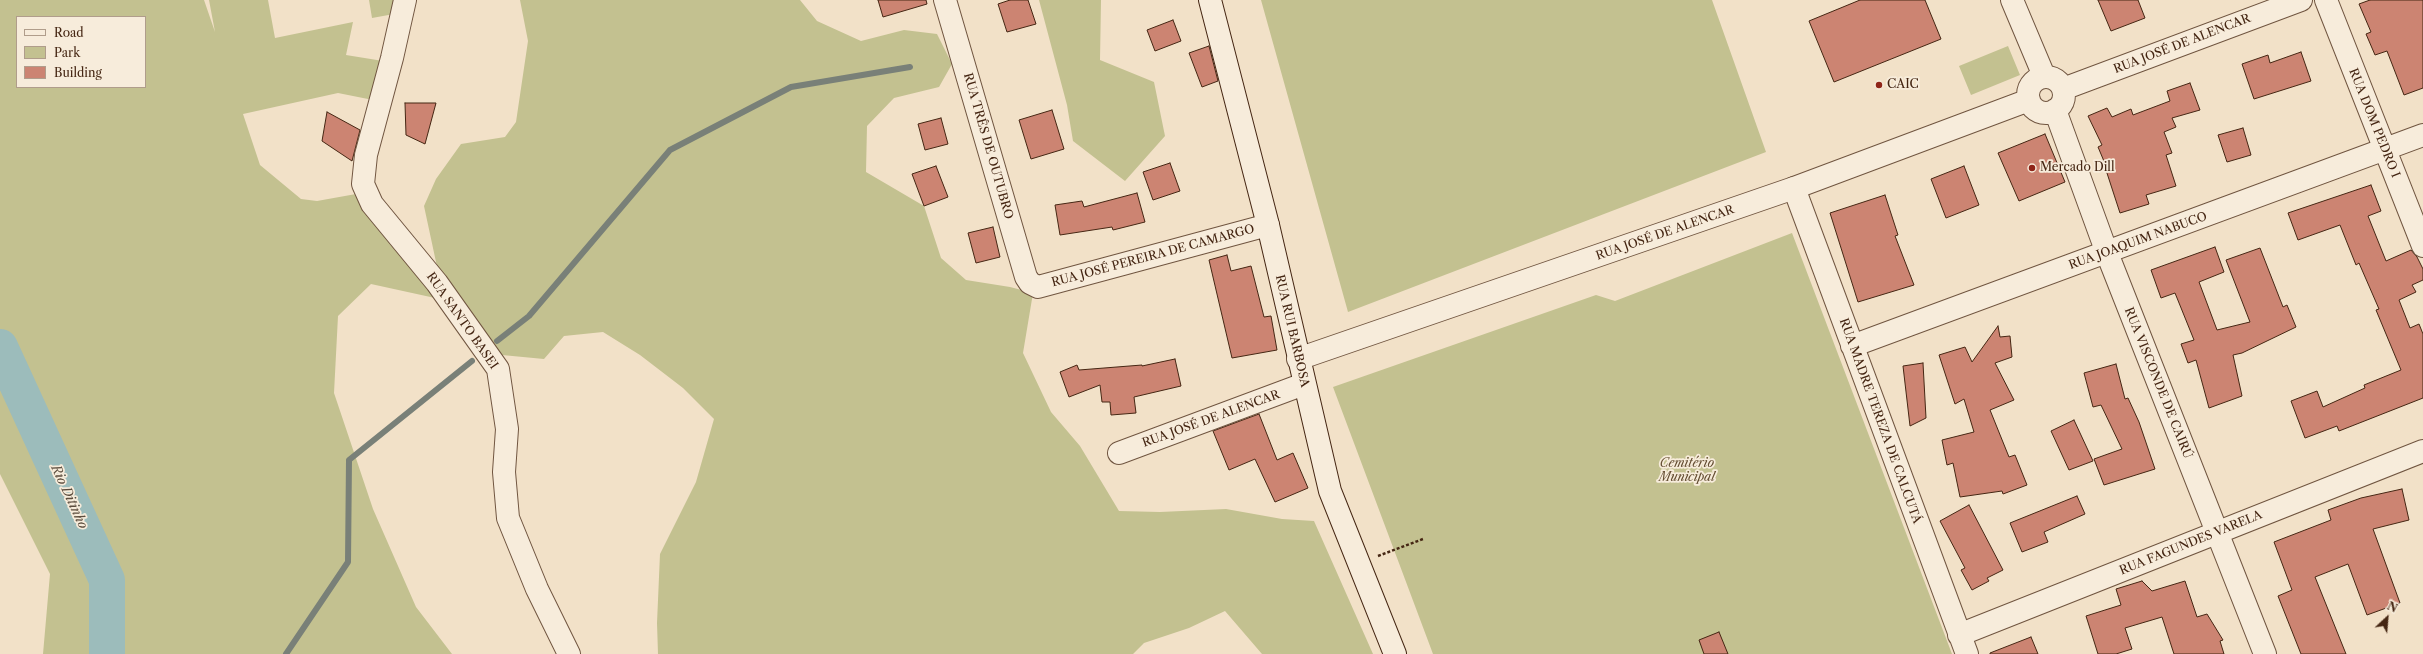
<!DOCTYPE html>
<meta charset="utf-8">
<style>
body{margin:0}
#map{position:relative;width:2423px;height:654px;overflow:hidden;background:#f2e1c8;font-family:"Libre Caslon Text",serif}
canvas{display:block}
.legend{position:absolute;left:16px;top:16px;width:130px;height:72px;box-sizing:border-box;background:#f7ecdb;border:1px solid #b09d8b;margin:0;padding:5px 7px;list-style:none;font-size:12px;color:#452613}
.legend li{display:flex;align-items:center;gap:8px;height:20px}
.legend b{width:20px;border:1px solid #b09d8b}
.north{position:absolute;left:2367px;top:598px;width:40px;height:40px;-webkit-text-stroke:3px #f7ecdb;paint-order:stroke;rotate:26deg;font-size:11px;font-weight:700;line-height:16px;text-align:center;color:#452613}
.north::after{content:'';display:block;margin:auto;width:14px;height:18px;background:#452613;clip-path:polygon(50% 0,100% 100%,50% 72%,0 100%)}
</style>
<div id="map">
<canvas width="2423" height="654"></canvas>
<ul class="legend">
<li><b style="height:5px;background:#f7ecdb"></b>Road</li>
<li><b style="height:11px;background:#c3c190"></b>Park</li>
<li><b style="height:11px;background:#cc8472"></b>Building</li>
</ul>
<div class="north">N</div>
</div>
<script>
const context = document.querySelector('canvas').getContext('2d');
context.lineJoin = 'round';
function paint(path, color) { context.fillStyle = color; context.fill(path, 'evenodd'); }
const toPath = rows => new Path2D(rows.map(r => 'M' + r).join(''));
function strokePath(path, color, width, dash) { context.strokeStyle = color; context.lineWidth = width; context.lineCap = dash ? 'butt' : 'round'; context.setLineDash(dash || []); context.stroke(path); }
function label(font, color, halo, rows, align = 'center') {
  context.font = font + ' "Libre Caslon Text",serif'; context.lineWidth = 3.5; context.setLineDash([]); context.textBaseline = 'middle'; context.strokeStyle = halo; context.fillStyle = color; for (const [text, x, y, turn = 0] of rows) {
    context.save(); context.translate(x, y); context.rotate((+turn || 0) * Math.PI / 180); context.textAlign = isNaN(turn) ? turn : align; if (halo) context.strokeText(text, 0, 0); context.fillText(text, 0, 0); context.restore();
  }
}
const green = toPath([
 [0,0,204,0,215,32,209,0,268,0,275,38,353,22,346,55,383,61,373,100,338,93,243,114,260,165,301,199,317,201,356,194,435,298,371,284,338,316,334,393,373,509,416,607,452,654,43,654,50,574,0,474],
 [17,17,145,17,145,87,17,87],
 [369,0,397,0,394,14,372,18],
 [520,0,800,0,817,21,861,41,904,30,937,34,952,64,939,87,894,98,867,126,866,172,924,206,941,258,966,280,1010,287,1033,293,1023,353,1051,412,1080,446,1119,511,1160,512,1226,509,1282,519,1314,521,1373,654,1262,654,1225,611,1189,628,1144,643,1133,654,658,654,657,623,660,554,696,482,714,419,683,388,640,355,603,332,564,336,544,359,502,355,439,276,424,206,436,179,461,144,505,137,516,122,528,41],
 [1039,0,1101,0,1100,60,1154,82,1165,136,1125,181,1073,141,1067,105],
 [1261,0,1712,0,1766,152,1348,312],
 [2008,46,2020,75,1971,95,1959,66],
 [1792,233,1952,654,1433,654,1333,387,1596,295,1615,301]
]);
const stream = toPath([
 [497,341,529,316,670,150,791,87,910,67],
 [286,654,348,562,349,460,472,361]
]);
const river = toPath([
 [0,347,107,580,107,654]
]);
const building = toPath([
 [878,0,926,0,927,4,883,17,878,0],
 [1010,0,1028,0,1036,24,1007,32,998,4,1010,0],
 [1860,0,1925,0,1941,39,1834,82,1809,21,1860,0],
 [2098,0,2138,0,2145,18,2111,31,2098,0],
 [2370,0,2423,0,2423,88,2404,95,2387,51,2375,55,2366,34,2371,32,2359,4,2370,0],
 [1173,20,1181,41,1155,51,1147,30,1173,20],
 [1209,46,1218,81,1202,87,1189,53,1209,46],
 [2301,52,2311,81,2254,99,2242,64,2268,55,2270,63,2301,52],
 [2190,83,2200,110,2172,118,2176,127,2164,132,2172,153,2166,155,2176,186,2146,195,2149,204,2120,213,2105,167,2106,166,2098,147,2102,145,2088,116,2107,108,2112,117,2131,109,2133,115,2170,101,2167,91,2190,83],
 [405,103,436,103,425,144,406,135,405,103],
 [1052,110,1064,149,1031,159,1019,120,1052,110],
 [327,112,360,130,352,161,322,141,327,112],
 [941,118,948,144,925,150,918,124,941,118],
 [2243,128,2251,155,2227,162,2218,135,2243,128],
 [2045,134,2065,182,2019,201,1998,153,2045,134],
 [1170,163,1180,191,1153,200,1143,172,1170,163],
 [936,166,948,197,924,206,912,174,936,166],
 [1964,166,1979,205,1946,218,1931,179,1964,166],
 [2371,185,2381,211,2368,216,2386,261,2411,250,2417,257,2423,269,2423,280,2412,285,2416,292,2399,300,2410,328,2419,324,2423,334,2423,398,2339,431,2337,426,2305,438,2291,401,2317,391,2323,407,2365,388,2364,385,2401,370,2376,310,2379,309,2359,263,2356,265,2340,225,2298,240,2288,213,2371,185],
 [1137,193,1145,222,1113,230,1112,227,1060,235,1055,205,1082,201,1084,207,1137,193],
 [1885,195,1898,235,1895,236,1914,285,1858,302,1830,213,1885,195],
 [993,227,1000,257,976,263,968,233,993,227],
 [2215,247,2224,272,2199,282,2217,330,2250,322,2226,260,2260,248,2283,307,2287,305,2296,327,2242,353,2233,355,2242,396,2209,408,2196,360,2188,363,2181,344,2194,340,2175,293,2161,298,2151,270,2215,247],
 [1227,255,1231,271,1251,266,1264,317,1271,316,1277,350,1232,358,1209,260,1227,255],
 [1998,326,2000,337,2010,336,2012,357,1995,363,2014,400,1990,410,2009,457,2015,455,2027,485,2003,494,2002,491,1960,497,1953,463,1947,465,1942,440,1974,432,1964,399,1955,404,1939,355,1965,347,1972,362,1998,326],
 [1175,359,1181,386,1134,397,1136,413,1111,415,1110,402,1102,402,1100,385,1069,397,1060,372,1077,365,1079,370,1142,365,1142,366,1175,359],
 [1923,363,1926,418,1910,426,1903,366,1923,363],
 [2116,364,2125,399,2128,398,2139,422,2155,469,2104,485,2094,459,2122,449,2101,405,2093,407,2084,373,2116,364],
 [1259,414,1277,460,1293,453,1308,488,1275,502,1255,459,1229,470,1213,431,1259,414],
 [2074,420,2093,461,2069,470,2051,431,2074,420],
 [2402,489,2409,520,2373,529,2400,603,2367,615,2348,564,2315,577,2346,654,2301,654,2278,596,2292,590,2274,542,2331,520,2328,510,2361,498,2402,489],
 [2077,496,2085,514,2044,532,2048,542,2022,552,2010,523,2077,496],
 [1969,505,2003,570,1987,578,1989,581,1972,590,1961,570,1965,568,1940,521,1969,505],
 [2142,581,2152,591,2185,581,2197,617,2207,614,2223,640,2220,641,2224,654,2174,654,2162,617,2125,628,2132,649,2116,654,2098,654,2086,616,2121,605,2116,589,2142,581],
 [1719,632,1728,654,1704,654,1699,640,1719,632],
 [2031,637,2038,654,1990,654,1990,653,2031,637]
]);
const path = toPath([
 [1378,556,1423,539]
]);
const minor = toPath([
 [405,0,392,58,366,155,363,184,372,204,437,283,498,369,507,429,504,472,508,518,537,589,569,654],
 [945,0,1026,277,1030,283,1038,287,1268,225],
 [2326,0,2423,246],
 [1794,188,1967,654],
 [1852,346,2423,135],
 [1119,453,1304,384],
 [1959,635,2423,451]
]);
const tertiary = toPath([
 [2012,0,2044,76],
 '2028 95a18 18 0 1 1 36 0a18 18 0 1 1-36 0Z',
 [2063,89,2301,0],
 [2055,110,2107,253,2265,654],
 [1298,359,1794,188,2029,100]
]);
const secondary = toPath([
 [1210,0,1268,225,1330,491,1395,654]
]);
const markers = [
 [1879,85,4,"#8f2418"],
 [2032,168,4,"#8f2418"]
];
const streetNames = [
 ["RUA JOSÉ DE ALENCAR",2182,44,-21],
 ["RUA DOM PEDRO I",2374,123,68],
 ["RUA TRÊS DE OUTUBRO",988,146,74],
 ["RUA JOSÉ DE ALENCAR",1665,233,-19],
 ["RUA JOAQUIM NABUCO",2138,241,-20],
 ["RUA JOSÉ PEREIRA DE CAMARGO",1153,256,-15],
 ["RUA SANTO BASEI",462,321,55],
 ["RUA RUI BARBOSA",1292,331,77],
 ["RUA VISCONDE DE CAIRÚ",2158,383,68],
 ["RUA JOSÉ DE ALENCAR",1211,419,-20],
 ["RUA MADRE TEREZA DE CALCUTÁ",1880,421,70],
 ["RUA FAGUNDES VARELA",2191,543,-22]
];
const poiNames = [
 ["CAIC",1887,85],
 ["Mercado Dill",2040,168]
];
const parkNames = [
 ["Cemitério",1687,464],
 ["Municipal",1687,478]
];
const waterNames = [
 ["Rio Ditinho",69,497,65]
];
paint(green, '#c3c190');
strokePath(stream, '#798078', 6);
strokePath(river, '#9cbcbb', 36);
paint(building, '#cc8472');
strokePath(building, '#452613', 1);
strokePath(minor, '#705540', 24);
strokePath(tertiary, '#705540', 24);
strokePath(secondary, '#452613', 24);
strokePath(path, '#452613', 2.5, [3, 2]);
strokePath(minor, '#f7ecdb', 22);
strokePath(tertiary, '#f7ecdb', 22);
strokePath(secondary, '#f7ecdb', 22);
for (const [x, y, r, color] of markers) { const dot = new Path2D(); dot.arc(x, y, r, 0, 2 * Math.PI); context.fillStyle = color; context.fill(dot); strokePath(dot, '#f7ecdb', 1.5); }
label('12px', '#452613', '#f7ecdb', streetNames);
label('12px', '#452613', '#f7ecdb', poiNames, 'left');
label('italic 12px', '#644d32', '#f7ecdb', parkNames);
label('italic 13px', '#5b4c3d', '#f7ecdb', waterNames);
</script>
